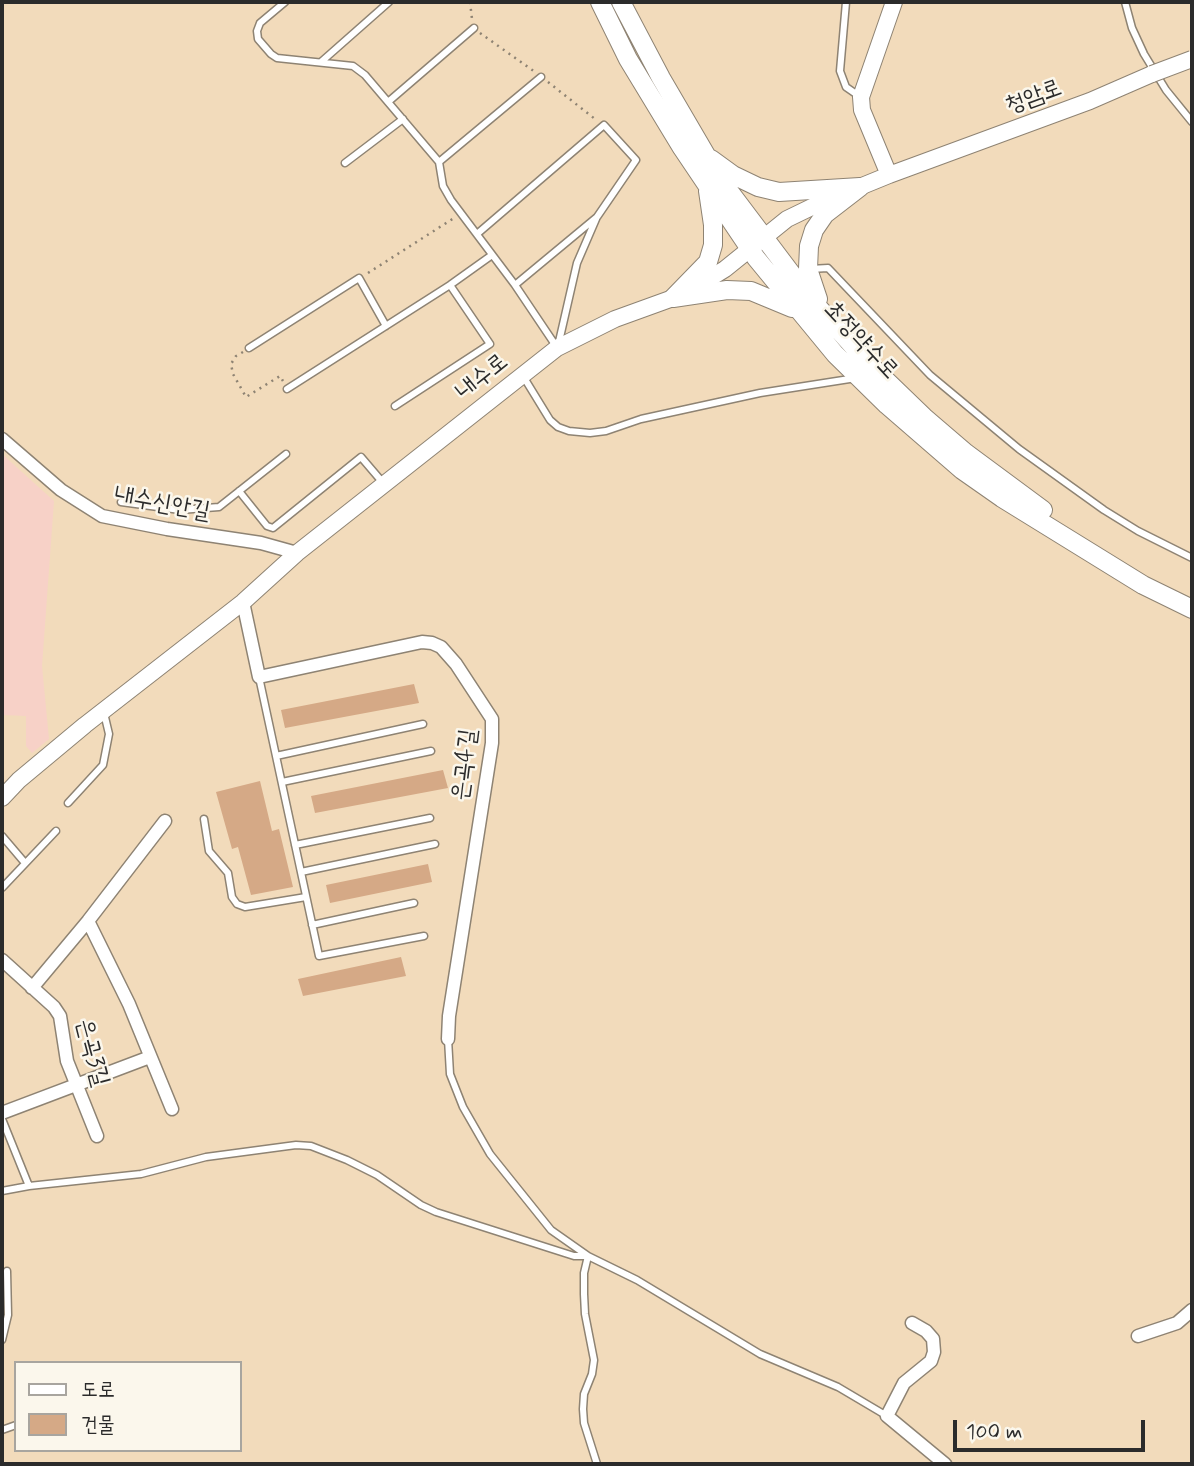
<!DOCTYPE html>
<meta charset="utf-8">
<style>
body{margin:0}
#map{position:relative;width:1194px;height:1466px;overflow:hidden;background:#f2dbbb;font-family:Mynerve,"Poor Story",sans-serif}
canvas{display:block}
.frame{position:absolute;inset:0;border:4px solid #2b2b2b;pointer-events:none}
.legend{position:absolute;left:14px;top:1361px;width:228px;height:91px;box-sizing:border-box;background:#fbf7ec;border:2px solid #a8a59f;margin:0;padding:9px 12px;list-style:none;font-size:21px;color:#2b2b2b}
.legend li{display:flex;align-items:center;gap:14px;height:35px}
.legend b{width:35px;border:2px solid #a8a59f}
.scale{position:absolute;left:953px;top:1420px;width:192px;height:32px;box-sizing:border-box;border:4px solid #2b2b2b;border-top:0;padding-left:9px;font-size:21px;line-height:24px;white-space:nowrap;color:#2b2b2b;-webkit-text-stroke:5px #fbf7ec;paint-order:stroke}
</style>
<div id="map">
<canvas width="1194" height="1466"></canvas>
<div class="frame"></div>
<ul class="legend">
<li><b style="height:9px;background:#fff"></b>도로</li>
<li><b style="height:19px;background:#d5a986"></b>건물</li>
</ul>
<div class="scale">100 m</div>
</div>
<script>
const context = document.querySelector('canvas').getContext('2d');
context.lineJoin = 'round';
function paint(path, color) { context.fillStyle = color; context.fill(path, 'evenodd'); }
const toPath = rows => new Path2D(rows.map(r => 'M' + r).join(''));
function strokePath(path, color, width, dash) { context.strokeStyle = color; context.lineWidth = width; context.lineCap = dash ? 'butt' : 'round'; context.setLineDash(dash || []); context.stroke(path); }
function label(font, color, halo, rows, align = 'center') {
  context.font = font + ' Mynerve,"Poor Story",sans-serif'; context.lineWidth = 5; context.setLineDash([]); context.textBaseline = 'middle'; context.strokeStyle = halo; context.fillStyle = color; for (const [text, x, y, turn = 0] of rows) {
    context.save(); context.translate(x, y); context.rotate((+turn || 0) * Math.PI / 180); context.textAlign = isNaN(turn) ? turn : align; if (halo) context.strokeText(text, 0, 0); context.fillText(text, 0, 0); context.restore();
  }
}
const built = toPath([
 [2,454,54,501,42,666,49,739,32,753,26,746,26,716,3,715,2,728]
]);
const building = toPath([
 [414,684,419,703,285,728,281,710],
 [443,770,448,788,315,813,311,796],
 [260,781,272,831,279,829,293,887,251,895,238,847,232,849,216,792],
 [428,864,432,882,330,903,326,885],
 [401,957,406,976,303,996,298,979]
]);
const path = toPath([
 [470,2,472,19],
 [480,33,535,72],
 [548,82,595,119],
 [368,273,454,218],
 [243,352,236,356,231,364,233,374,246,397,280,376,283,381]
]);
const service = toPath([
 [285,2,260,23,257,31,258,39,271,54,277,58,353,66,365,75,439,162,443,186,451,200,515,285,556,346],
 [846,2,840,71,846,87,859,96],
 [1125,2,1132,28,1144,54,1166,90,1192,122],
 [321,62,389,2],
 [388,102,474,28],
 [439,162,541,77],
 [345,163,403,119],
 [477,234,604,125,636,160,597,217,515,285],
 [810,269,828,268,930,375,1019,449,1104,510,1138,531,1192,558],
 [558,346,577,263,596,219],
 [249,348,359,278,386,326],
 [523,376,550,420,558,427,569,431,590,433,606,431,641,419,760,393,856,378],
 [287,389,450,285,492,255],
 [395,406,490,344,450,285],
 [239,491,267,526,273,528,361,457,384,484],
 [121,502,180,510,219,507,286,454],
 [259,677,319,956,424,936],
 [276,756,423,724],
 [282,782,431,751],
 [68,803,103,765,109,734,104,713],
 [204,819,209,851,228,873,232,897,237,904,245,907,306,897],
 [2,836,25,863],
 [295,845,430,818],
 [301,872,435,844],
 [2,888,56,831],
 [312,925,414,903],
 [448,1039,450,1074,463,1107,490,1154,551,1230,588,1256,637,1280,760,1354,838,1387,887,1416],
 [2,1119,29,1186],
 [2,1191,29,1186,141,1174,206,1157,296,1145,311,1146,347,1160,377,1175,421,1205,436,1212,574,1256,588,1256],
 [588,1256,584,1273,584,1294,585,1314,594,1360,592,1374,584,1394,583,1409,584,1423,597,1464],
 [2,1340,8,1315,7,1271],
 [2,1430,16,1425]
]);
const minor = toPath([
 [2,439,61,490,102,516,167,529,261,543,297,553],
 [243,602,259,677,422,642,432,643,441,647,456,664,492,719,492,743,449,1016,448,1039],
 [88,921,129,1004,172,1109],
 [2,960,54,1007,60,1016,67,1061,97,1136],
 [32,988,88,921,165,821],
 [2,1113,150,1057],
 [912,1323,926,1331,933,1339,934,1352,931,1361,904,1383,887,1416,945,1464],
 [1138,1336,1177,1323,1192,1310]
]);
const tertiary = toPath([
 [889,175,862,110,861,97,894,2],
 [2,798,19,780,85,725,243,602,297,553,557,348,615,319,673,298,704,282,725,269,787,219,818,204,889,175,1090,101,1152,74]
]);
const secondary = toPath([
 [600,2,628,59,682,148,756,258,835,354,887,405,962,470,1002,498,1143,585,1192,609],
 [621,2,661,78,720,179,809,297,868,363,924,417,966,453,1043,510],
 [711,159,733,175,758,187,779,192,860,187],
 [673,298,727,290,751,291,792,308],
 [673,298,708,262,713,245,713,225,708,191],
 [818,299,808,269,809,246,814,230,825,214,860,187]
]);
const tertiaryBridge = toPath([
 [1152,74,1192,59]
]);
const streetNames = [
 ["청암로",1034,98,-20],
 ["초정약수로",860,341,47],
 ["내수로",483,378,-39],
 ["내수신안길",162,505,10],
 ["은곡4길",466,765,-83],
 ["은곡3길",91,1053,75]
];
paint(built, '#f7d1c7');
paint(building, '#d5a986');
strokePath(service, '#8e8373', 9);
strokePath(minor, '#8e8373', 15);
strokePath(tertiary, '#8e8373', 18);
strokePath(secondary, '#8e8373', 20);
strokePath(path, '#8e8373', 2.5, [2, 5]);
strokePath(service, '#fff', 6);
strokePath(minor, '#fff', 12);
strokePath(tertiary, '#fff', 16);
strokePath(secondary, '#fff', 18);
strokePath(tertiaryBridge, '#8e8373', 18, []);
strokePath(tertiaryBridge, '#fff', 16);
label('24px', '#2b2b2b', '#fbf7ec', streetNames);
</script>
